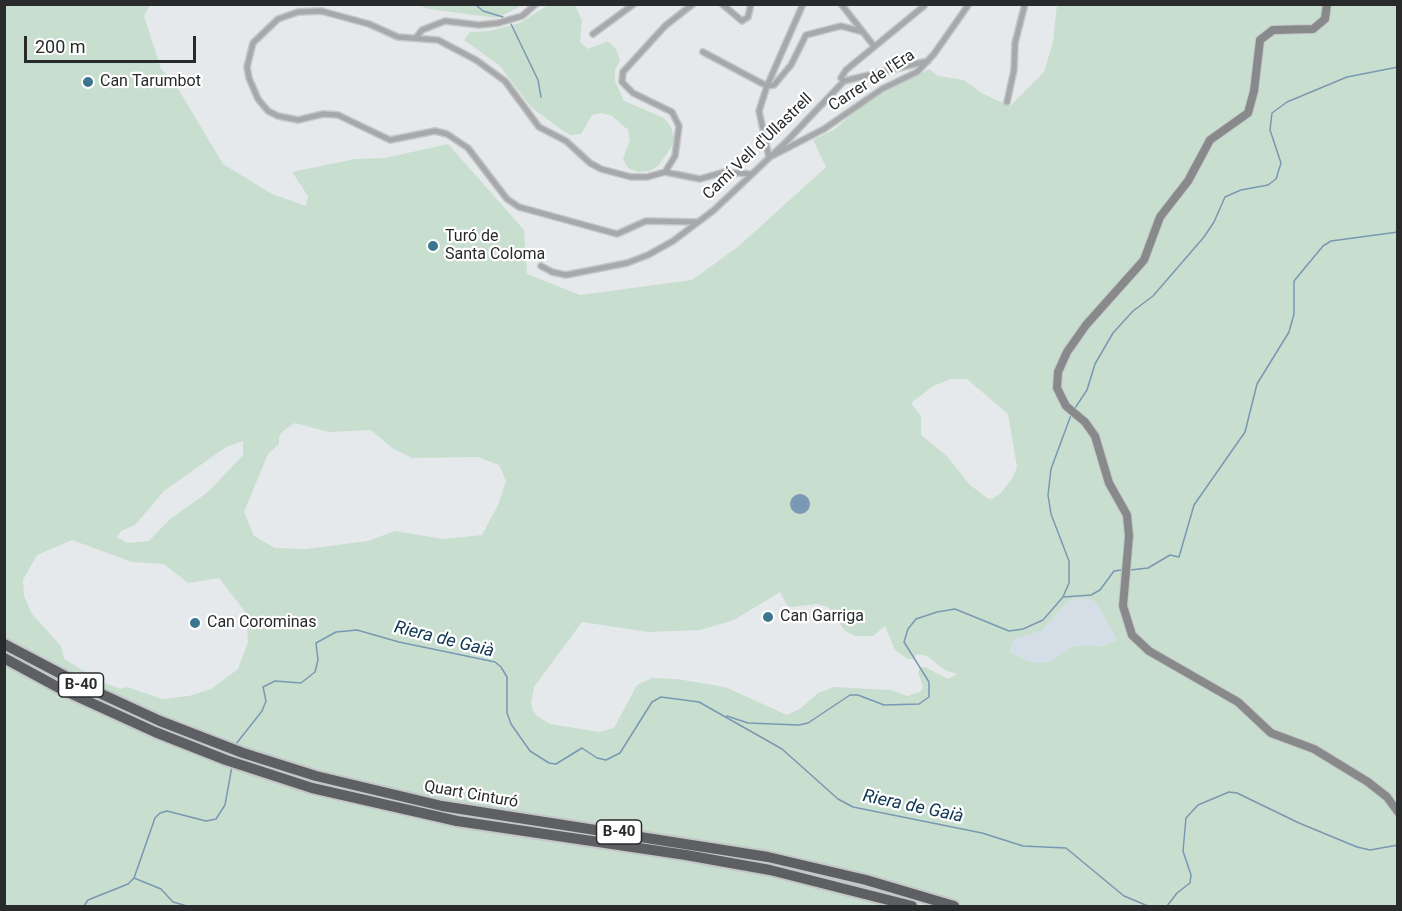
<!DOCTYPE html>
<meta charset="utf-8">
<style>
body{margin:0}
#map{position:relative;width:1402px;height:911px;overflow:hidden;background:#e6e9eb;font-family:Roboto,sans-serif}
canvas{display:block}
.frame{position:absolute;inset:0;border:6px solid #292a2b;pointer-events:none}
.scale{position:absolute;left:24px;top:36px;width:172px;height:27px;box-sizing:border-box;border:3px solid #292a2b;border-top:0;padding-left:8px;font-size:18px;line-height:21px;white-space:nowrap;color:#292a2b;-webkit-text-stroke:4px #fff;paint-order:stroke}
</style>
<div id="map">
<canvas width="1402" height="911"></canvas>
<div class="frame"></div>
<div class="scale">200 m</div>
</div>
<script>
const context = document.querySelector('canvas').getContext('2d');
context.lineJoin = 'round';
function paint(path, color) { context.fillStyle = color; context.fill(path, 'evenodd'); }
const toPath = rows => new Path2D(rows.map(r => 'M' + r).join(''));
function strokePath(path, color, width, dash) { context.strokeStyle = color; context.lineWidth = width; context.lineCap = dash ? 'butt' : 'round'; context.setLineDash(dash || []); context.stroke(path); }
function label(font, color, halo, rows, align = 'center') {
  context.font = font + ' Roboto,sans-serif'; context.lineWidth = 4.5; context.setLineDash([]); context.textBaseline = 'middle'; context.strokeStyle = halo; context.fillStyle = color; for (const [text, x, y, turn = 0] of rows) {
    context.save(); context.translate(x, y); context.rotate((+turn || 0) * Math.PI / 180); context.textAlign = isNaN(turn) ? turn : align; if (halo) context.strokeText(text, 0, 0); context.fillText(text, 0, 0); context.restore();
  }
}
const built = toPath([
 [1079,598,1093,600,1098,606,1117,640,1101,647,1088,645,1072,647,1050,662,1041,663,1032,663,1009,652,1014,639,1041,631,1063,607,1071,600]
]);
const green = toPath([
 [5,5,150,5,144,16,161,69,174,82,223,164,272,194,306,206,308,196,292,172,355,159,385,158,448,144,524,230,527,274,580,295,692,280,739,246,826,167,813,140,835,129,865,103,929,69,938,76,964,80,983,94,1010,106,1044,72,1053,42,1057,5,1397,5,1397,906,5,906],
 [951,379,967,379,1008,414,1017,467,1013,477,1001,493,992,499,987,498,969,484,947,456,921,435,921,416,911,403,933,386],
 [295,423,329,432,371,430,392,448,412,458,478,457,499,465,506,481,498,505,482,535,443,539,395,531,368,541,306,549,275,548,254,536,244,512,268,454,279,444,279,437,283,431],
 [243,441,243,455,208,492,169,520,149,541,127,543,117,537,121,531,135,525,164,491,226,447],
 [72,540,132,562,164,564,188,583,219,578,246,613,248,642,238,669,211,689,189,696,162,699,127,687,121,689,104,683,64,659,61,646,32,614,24,596,23,580,37,555],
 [780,592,787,605,791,607,817,604,828,607,845,631,855,636,873,636,885,626,895,650,903,656,908,659,914,659,917,654,927,656,945,670,957,674,948,679,925,667,920,668,918,672,923,687,920,692,907,696,891,690,834,687,818,693,801,708,787,715,725,687,677,679,652,678,637,685,614,728,599,732,550,724,537,716,533,710,531,703,534,687,582,622,648,632,700,630,734,620],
 [1079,598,1093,600,1098,606,1117,640,1101,647,1088,645,1072,647,1050,662,1041,663,1032,663,1009,652,1014,639,1041,631,1063,607,1071,600],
 [418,5,523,5,497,18,429,9],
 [548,5,575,5,582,20,580,42,588,49,608,41,616,49,620,60,615,70,615,81,624,101,664,118,671,127,674,138,671,148,658,166,649,171,638,172,628,168,623,159,630,140,628,130,612,116,602,113,592,115,581,134,571,135,562,130,531,107,499,65,464,40,470,32,490,31,520,23]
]);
const water = toPath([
 '790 504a10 10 0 1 1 20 0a10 10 0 1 1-20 0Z'
]);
const stream = toPath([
 [475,4,483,11,503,17],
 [511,24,538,80,541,97],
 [1075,408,1087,390,1095,364,1113,333,1133,311,1153,296,1204,237,1214,222,1225,197,1241,190,1268,185,1276,179,1281,163,1270,130,1272,113,1287,102,1347,77,1398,67],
 [1130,570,1148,568,1170,555,1179,557,1194,505,1245,432,1257,384,1289,332,1294,314,1294,281,1323,246,1331,241,1398,232],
 [1063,597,1091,595,1100,590,1114,571,1122,570],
 [727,716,748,723,799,725,808,723,850,695,858,695,884,705,919,704,929,697,929,682,904,642,908,629,916,619,937,612,955,609,1009,631,1023,629,1043,620,1063,597,1069,583,1069,561,1051,514,1048,495,1051,469,1071,415],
 [236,744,262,711,266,701,263,687,275,681,301,683,315,672,318,660,316,643,336,632,357,630,399,642,495,662,501,667,507,677,507,713,511,724,530,751,549,763,556,764,582,748,597,758,606,760,620,753,652,702,661,697,699,702,782,749,838,799,853,807,982,833,1023,846,1066,848,1124,896,1148,906],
 [134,878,161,889,173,902,187,906],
 [84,906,88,900,128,884,134,878,155,818,160,813,167,811,206,821,216,819,225,805,232,766],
 [1167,906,1177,893,1190,883,1191,875,1183,851,1186,818,1198,805,1229,792,1237,793,1299,823,1357,847,1370,850,1398,845]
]);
const street = toPath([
 [722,4,742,21,748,17,751,4],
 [841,4,874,46],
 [593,34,634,4],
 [416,38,422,30,445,21,479,25,498,23,522,16,536,4],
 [703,52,767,86,774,85,791,65,806,35,841,26,863,32],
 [844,81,841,78,846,70,924,6,923,4],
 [1007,102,1014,70,1015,43,1025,4],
 [772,156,824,129,882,89,917,72,934,54,969,4],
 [769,157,759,111,767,86,803,4],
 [665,172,675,156,679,126,672,112,633,93,622,82,623,72,665,26,693,4],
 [696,222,646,221,617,234,519,207,507,199,468,148,447,134,435,131,390,140,338,115,323,114,298,120,278,116,268,111,258,99,249,78,247,67,253,43,278,19,298,12,321,11,369,24,398,37,438,40,476,60,505,81,539,127,566,141,590,163,601,169,631,177,647,177,665,172,700,179,724,172,751,174],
 [541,266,552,272,566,275,627,263,648,255,673,241,714,210,787,141,844,81,928,61]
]);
const secondary = toPath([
 [1327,4,1325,19,1313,29,1273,30,1260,40,1254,91,1248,113,1210,140,1188,181,1160,217,1144,260,1086,325,1067,352,1058,372,1057,388,1066,406,1085,422,1095,436,1109,483,1127,515,1129,536,1123,606,1132,635,1149,651,1238,702,1271,733,1314,749,1368,782,1387,797,1398,812]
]);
const highway = toPath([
 [4,644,84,686,160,721,243,753,316,776,442,806,768,857,866,880,954,906],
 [4,658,63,690,155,732,226,760,312,788,457,821,686,855,770,870,912,906]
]);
const markers = [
 [88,82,6,"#3a768e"],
 [433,246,6,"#3a768e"],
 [768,617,6,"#3a768e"],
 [195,623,6,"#3a768e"]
];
const shields = [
 [81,685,45],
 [619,832,45]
];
const shieldNames = [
 ["B-40",81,685],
 ["B-40",619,832]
];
const streetNames = [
 ["Carrer de l'Era",872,81,-33],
 ["Camí Vell d'Ullastrell",758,147,-44],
 ["Quart Cinturó",471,795,10]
];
const poiNames = [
 ["Can Tarumbot",100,82],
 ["Turó de",445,237],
 ["Santa Coloma",445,255],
 ["Can Garriga",780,617],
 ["Can Corominas",207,623]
];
const waterNames = [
 ["Riera de Gaià",444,640,14],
 ["Riera de Gaià",913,807,12]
];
paint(built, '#d5dee6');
paint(green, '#c8dece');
paint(water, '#7998b3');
strokePath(stream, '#7998b3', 1.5);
strokePath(street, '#c4c7c8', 8);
strokePath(secondary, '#c4c7c8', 10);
strokePath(highway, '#c4c7c8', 14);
strokePath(street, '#a7a8a9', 5);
strokePath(secondary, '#87898a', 8);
strokePath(highway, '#5d5f62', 10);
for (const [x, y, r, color] of markers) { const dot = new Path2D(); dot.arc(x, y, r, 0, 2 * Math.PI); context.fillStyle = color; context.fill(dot); strokePath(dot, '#fff', 2); }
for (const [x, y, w] of shields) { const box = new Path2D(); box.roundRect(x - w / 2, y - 12, w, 24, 4.5); context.fillStyle = '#fff'; context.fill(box); strokePath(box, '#292a2b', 1.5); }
label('bold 15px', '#292a2b', null, shieldNames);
label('16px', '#292a2b', '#fff', streetNames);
label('16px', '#292a2b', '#fff', poiNames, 'left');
label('italic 18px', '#0f3653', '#fff', waterNames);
</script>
